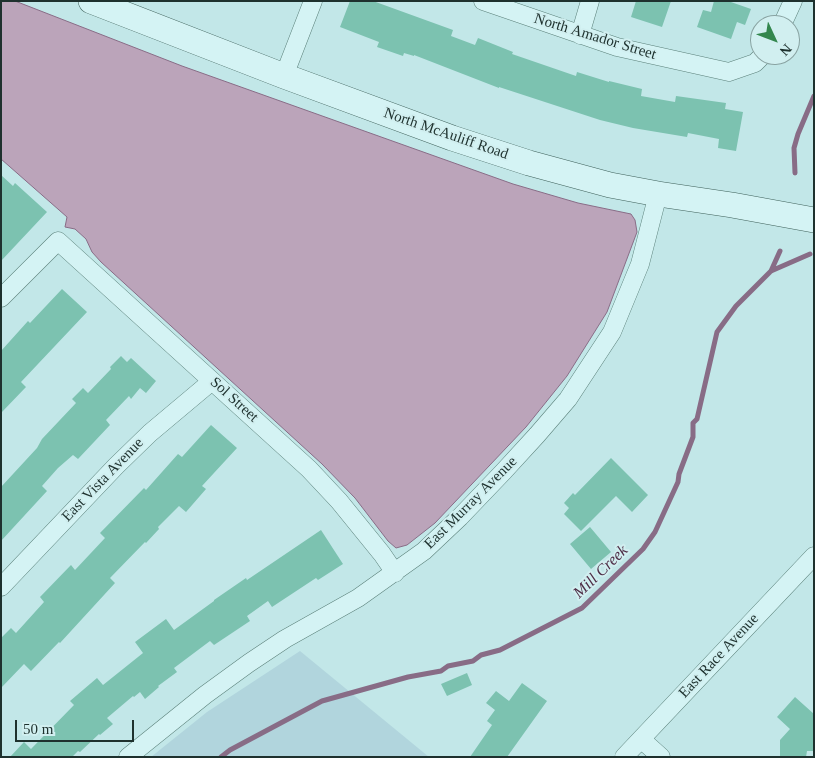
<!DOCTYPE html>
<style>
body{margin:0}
#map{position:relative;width:815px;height:758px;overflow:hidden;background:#c2e7e8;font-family:Georgia,serif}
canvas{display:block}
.frame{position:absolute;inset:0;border:2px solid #1e312e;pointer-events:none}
.north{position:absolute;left:750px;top:15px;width:50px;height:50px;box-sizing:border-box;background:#d1eff0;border:1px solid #89a3a2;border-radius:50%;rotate:133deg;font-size:14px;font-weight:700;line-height:20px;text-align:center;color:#1e312e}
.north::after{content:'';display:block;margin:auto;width:18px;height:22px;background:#33874e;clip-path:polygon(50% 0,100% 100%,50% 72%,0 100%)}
.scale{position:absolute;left:15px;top:720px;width:119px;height:22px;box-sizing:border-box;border:2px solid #1e312e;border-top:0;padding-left:6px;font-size:15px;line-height:18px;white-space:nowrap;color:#1e312e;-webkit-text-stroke:4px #d1eff0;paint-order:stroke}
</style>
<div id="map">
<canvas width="815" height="758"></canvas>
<div class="frame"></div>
<div class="north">N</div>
<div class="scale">50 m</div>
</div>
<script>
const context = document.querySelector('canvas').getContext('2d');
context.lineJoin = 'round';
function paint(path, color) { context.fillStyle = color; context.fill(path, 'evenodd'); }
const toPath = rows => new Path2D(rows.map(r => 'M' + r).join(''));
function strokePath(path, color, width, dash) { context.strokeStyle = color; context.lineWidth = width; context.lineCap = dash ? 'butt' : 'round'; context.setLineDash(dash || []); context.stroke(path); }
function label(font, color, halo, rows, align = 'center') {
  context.font = font + ' Georgia,serif'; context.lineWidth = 4; context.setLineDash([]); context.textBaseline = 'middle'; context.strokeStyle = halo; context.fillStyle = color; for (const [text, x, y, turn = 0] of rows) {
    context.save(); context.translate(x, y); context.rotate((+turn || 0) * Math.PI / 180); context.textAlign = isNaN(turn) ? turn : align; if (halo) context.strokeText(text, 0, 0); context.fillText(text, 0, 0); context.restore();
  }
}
const farmland = toPath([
 [300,651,429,757,151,757,207,712]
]);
const water = toPath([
 [1,1,15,1,182,66,513,184,578,203,631,214,635,220,637,232,607,312,567,376,526,427,435,523,407,545,396,548,388,541,355,498,322,464,101,262,92,252,86,239,75,229,65,227,67,217,1,159,1,1]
]);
const stream = toPath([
 [795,173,794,148,798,134,814,96],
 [771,271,780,251],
 [221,757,230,750,322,701,408,677,441,671,448,666,473,661,481,655,500,650,582,608,643,549,655,532,678,482,679,474,693,437,693,423,697,419,717,332,736,306,771,271,810,254]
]);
const building = toPath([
 [350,1,373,1,453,30,451,36,475,45,478,38,513,52,512,54,576,76,577,72,609,82,609,81,642,89,641,96,675,102,676,96,726,103,725,109,743,112,736,151,718,148,719,139,688,133,687,137,633,128,600,120,499,87,499,88,414,55,414,56,404,53,403,56,377,47,379,42,340,27],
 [636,1,671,1,662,27,631,17],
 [714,1,728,1,751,9,745,25,737,22,731,39,697,27,703,10,711,12],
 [1,175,13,186,15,183,47,212,1,261],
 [62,289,87,312,21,382,26,387,1,413,1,351,28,321,30,323],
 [121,356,127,362,131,358,156,381,146,393,140,388,131,399,129,396,106,420,110,425,78,459,73,455,58,468,42,486,47,491,1,541,1,487,37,448,42,439,76,403,72,399,83,388,88,393,111,369,110,367],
 [211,425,237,448,202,486,206,489,186,512,179,506,158,527,159,529,146,543,145,542,110,578,115,583,60,643,59,642,31,671,24,664,1,688,1,638,11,628,16,633,44,602,40,597,71,565,75,570,105,538,100,533,144,488,146,490,178,454,182,457],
 [611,458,648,495,632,512,616,496,581,531,564,514,569,508,564,503,573,493,575,495],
 [590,527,611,552,591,569,570,544],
 [321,530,343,564,318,580,316,578,272,607,268,601,247,616,250,621,214,645,210,641,174,668,177,672,158,686,159,687,145,699,140,692,134,697,133,696,107,718,113,724,100,735,99,734,80,752,78,751,72,757,10,757,24,742,31,749,74,705,70,701,97,678,103,685,143,653,135,642,166,619,174,630,214,601,214,600,246,578,247,580],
 [467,673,472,685,447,696,441,684],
 [522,683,547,701,507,757,470,757,492,725,487,721,495,710,486,703,496,691,509,701],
 [795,697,814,714,814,751,807,751,806,757,780,757,780,740,790,729,777,717]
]);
const street = toPath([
 [483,1,617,47,729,72,755,63,763,55],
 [782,25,793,1],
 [580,35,590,1],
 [284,76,313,1],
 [1,298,58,241,309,469,339,501,382,554,395,573],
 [1,587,116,466,150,433,212,381],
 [641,739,661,757],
 [128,757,205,695,249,663,285,639,358,598,424,551,460,517,504,471,537,435,568,399,612,332,640,264,658,194],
 [624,757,814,556]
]);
const secondary = toPath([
 [91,1,284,76,452,138,529,163,610,185,658,194,732,205,814,220]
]);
const streetNames = [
 ["North Amador Street",595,37,17],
 ["North McAuliff Road",446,134,19],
 ["Sol Street",234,400,42],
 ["East Vista Avenue",103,480,-46],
 ["East Murray Avenue",471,503,-45],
 ["East Race Avenue",719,656,-47]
];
const waterNames = [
 ["Mill Creek",601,572,-44]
];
paint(farmland, '#b1d5dd');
paint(water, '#bba4ba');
strokePath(water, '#886c86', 1);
strokePath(stream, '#886c86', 5);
paint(building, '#7cc2b0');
strokePath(street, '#5b807a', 19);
strokePath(secondary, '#3f615b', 26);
strokePath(street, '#d4f3f4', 18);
strokePath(secondary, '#d4f3f4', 25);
label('15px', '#1e312e', '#d1eff0', streetNames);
label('italic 16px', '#4f2f47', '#d1eff0', waterNames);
</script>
